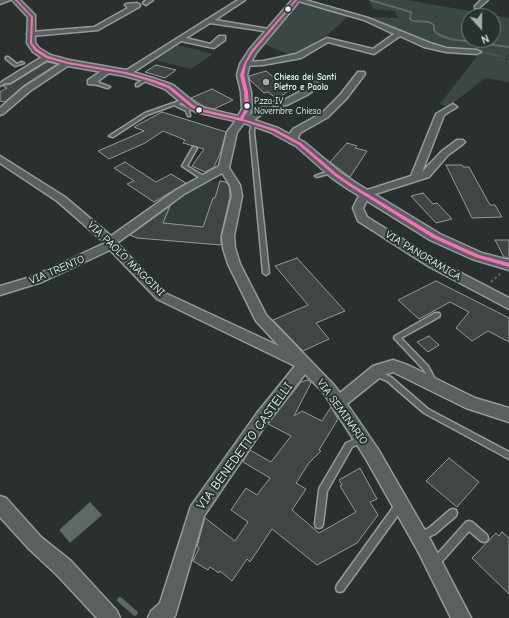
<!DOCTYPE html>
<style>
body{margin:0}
#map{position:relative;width:509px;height:618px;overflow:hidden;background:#29302d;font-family:"Comic Neue",sans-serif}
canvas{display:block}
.north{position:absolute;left:461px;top:8px;width:40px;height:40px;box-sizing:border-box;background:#26332d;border:1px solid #747f7e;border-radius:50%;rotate:159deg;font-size:11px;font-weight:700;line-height:16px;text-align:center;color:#e8f1f8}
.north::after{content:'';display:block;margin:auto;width:14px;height:18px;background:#a5adb1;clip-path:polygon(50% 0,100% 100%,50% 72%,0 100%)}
</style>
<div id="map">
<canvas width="509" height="618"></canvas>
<div class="north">N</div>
</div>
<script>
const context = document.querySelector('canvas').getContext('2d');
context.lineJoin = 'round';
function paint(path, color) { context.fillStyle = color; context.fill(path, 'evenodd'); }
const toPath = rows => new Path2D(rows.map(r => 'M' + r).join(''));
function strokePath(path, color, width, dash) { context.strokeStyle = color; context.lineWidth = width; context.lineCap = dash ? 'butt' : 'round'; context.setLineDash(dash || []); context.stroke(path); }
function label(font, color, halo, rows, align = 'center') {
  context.font = font + ' "Comic Neue",sans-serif'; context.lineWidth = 4; context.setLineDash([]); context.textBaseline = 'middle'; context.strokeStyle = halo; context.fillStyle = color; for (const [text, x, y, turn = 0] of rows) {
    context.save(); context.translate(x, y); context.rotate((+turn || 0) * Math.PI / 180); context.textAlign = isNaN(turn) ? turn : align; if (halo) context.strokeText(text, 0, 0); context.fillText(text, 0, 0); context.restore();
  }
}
const built = toPath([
 [205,181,231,182,231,203,222,245,130,237,131,236,126,233,165,206]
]);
const green = toPath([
 [369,0,407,0,509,18,509,55,501,57,509,60,509,82,485,78,448,107,440,104,481,51,447,49,412,38,369,17,398,18,395,11,373,9],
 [469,16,493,16,493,40,469,40],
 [305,3,349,16,321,41,293,56,261,43,295,5],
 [177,45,195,49,213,54,191,69,155,60]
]);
const water = toPath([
 [90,502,102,515,70,543,59,530]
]);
const streamFar1 = toPath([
 [370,0,411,12,410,19,413,21,429,22,434,25,434,30,437,34,450,39,509,47]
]);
const stream = toPath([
 [120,600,135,613]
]);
const building = toPath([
 [47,62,57,64,23,86,5,102,0,101,0,92,7,88,3,86,11,84,47,62],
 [156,65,176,70,165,78,145,72,156,65],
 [266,71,290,90,277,99,268,92,264,93,250,80,249,76,266,71],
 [212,89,233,100,214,109,205,107,191,98,212,89],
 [162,112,226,132,221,151,214,167,205,172,192,166,204,149,183,143,185,140,163,131,145,143,109,159,98,151,144,131,134,127,162,112],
 [347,143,357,146,355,148,367,151,350,177,330,162,347,143],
 [125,162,156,182,171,174,186,183,154,202,127,184,134,181,114,168,125,162],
 [446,165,462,165,463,167,469,167,490,205,495,205,502,217,472,218,446,165],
 [220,181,226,182,229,186,230,196,221,236,221,245,137,238,130,235,170,206,163,223,203,227,213,198,215,198,220,181],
 [423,193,433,204,437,203,452,219,436,223,411,196,423,193],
 [495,240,509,240,509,258,504,257,495,240],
 [297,258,345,311,316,323,329,339,303,351,273,320,308,305,275,266,297,258],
 [436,281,509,318,509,342,488,331,472,341,456,328,469,312,450,302,419,319,398,300,436,281],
 [429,336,439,345,428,352,417,342,429,336],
 [308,380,311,383,294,416,302,411,322,421,331,407,338,419,319,450,321,451,309,463,296,483,306,489,292,510,319,533,356,512,340,486,342,485,339,480,360,468,377,499,370,502,378,515,357,543,317,565,272,529,250,562,247,559,232,581,220,571,219,573,210,567,208,570,193,561,199,548,197,547,204,521,205,518,235,541,248,522,231,510,246,488,257,495,270,478,243,462,250,450,271,462,291,436,268,424,301,382,308,380],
 [449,458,479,482,457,507,426,481,449,458],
 [502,532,509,538,509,594,472,558,496,533,499,536,502,532]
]);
const pathFar1 = toPath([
 [486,53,509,58]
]);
const path = toPath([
 [491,282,501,273]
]);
const service = toPath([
 [6,57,8,57,17,64,22,62,24,63,15,66,6,59,6,57],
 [146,78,149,79,138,86,136,86,136,84,146,78],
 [6,80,9,81,0,86,0,83,6,80],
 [95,82,97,82,110,87,107,88,95,84,95,82],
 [185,99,187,100,186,101,178,104,189,109,190,116,188,116,186,111,174,105,147,115,113,137,109,136,145,113,185,99],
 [252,122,255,123,254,132,269,273,266,275,263,273,250,132,252,122],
 [193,147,197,148,187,166,207,178,207,180,203,180,182,166,193,147],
 [332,170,334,170,334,172,317,177,315,176,332,170],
 [435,313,439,313,440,315,439,317,401,338,428,366,437,383,436,385,434,386,432,385,424,370,394,338,395,336,435,313],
 [375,370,391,377,428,409,509,452,509,459,424,413,387,381,373,375,372,373,373,371,375,370],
 [362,436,365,437,366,439,365,441,352,447,327,491,323,524,322,527,319,528,316,527,315,524,319,490,320,487,346,443,362,436],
 [400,501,403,502,404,505,403,508,343,591,340,592,337,591,336,588,337,585,397,502,400,501],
 [453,509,456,510,457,513,456,516,435,534,420,541,417,540,416,537,417,534,429,528,450,510,453,509],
 [469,521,472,522,487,535,488,538,487,541,484,542,481,541,469,531,438,566,435,567,432,566,431,563,432,560,466,522,469,521]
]);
const minor = toPath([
 [0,0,10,0,0,4,0,0],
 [146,0,153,0,146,5,143,3,146,0],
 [238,0,245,0,215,20,269,29,272,31,271,32,210,23,186,38,210,44,219,36,225,36,225,40,214,48,181,41,129,75,123,75,122,73,238,0],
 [295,0,305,0,368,18,430,43,446,48,477,50,481,52,477,54,446,52,424,47,400,36,374,54,328,42,301,58,263,65,242,66,241,64,245,62,263,61,296,54,327,38,373,49,394,34,364,20,295,0],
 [481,0,488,0,479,8,475,8,475,6,481,0],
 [137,3,140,5,139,7,98,30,31,36,27,34,31,32,94,27,128,8,125,5,126,4,137,3],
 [45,55,51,55,52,57,10,83,4,83,3,81,45,55],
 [65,61,68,61,72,63,30,91,3,114,0,115,0,108,24,87,65,61],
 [106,68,109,68,113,70,98,81,100,83,99,85,88,84,88,80,106,68],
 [358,72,364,72,365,74,346,99,328,117,300,133,296,143,290,143,288,136,293,129,322,113,340,95,358,72],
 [316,78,322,78,323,80,317,88,307,95,287,105,273,106,250,123,244,123,237,132,229,168,240,185,242,196,234,236,235,248,240,264,266,315,333,384,340,393,373,366,393,360,410,366,475,398,509,408,509,422,466,408,393,372,383,375,347,404,378,449,431,541,471,618,451,618,419,553,366,459,323,392,305,374,267,423,204,516,175,616,173,618,148,618,151,611,160,603,191,506,257,413,295,366,157,299,110,250,42,282,0,295,0,286,34,276,105,243,57,201,0,163,0,156,65,197,111,236,176,190,219,166,227,132,238,118,244,119,268,102,282,101,301,91,311,84,316,78],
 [222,173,230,185,232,196,222,236,223,248,228,264,256,321,279,346,165,293,117,243,184,194,222,173],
 [453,104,457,107,444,115,422,172,442,151,457,140,463,140,465,142,463,144,448,155,429,177,369,196,363,208,367,217,436,260,509,298,509,309,428,266,358,221,353,208,361,192,411,176,436,114,453,104],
 [0,496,6,498,41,537,71,561,117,611,120,618,97,618,57,575,29,549,0,517,0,496]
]);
const tertiary = toPath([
 [12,0,20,0,35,15,35,43,39,48,50,55,69,60,126,70,153,78,173,85,196,104,204,108,238,116,242,109,241,92,237,75,240,64,249,50,292,0,300,0,256,53,250,64,247,75,251,92,252,109,248,118,278,128,304,142,340,172,356,183,440,234,482,253,509,260,509,270,472,259,430,240,348,189,332,178,296,146,270,132,244,123,196,112,188,108,165,89,147,82,125,76,68,66,44,59,33,52,27,43,28,17,12,0]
]);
const bus1 = toPath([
 [15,0,17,0,33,17,32,43,37,49,48,56,68,62,126,72,151,79,170,86,193,105,201,109,240,118,245,109,244,92,240,75,244,64,251,51,295,0,297,0,253,52,246,64,244,75,248,92,249,109,243,119,275,129,301,143,337,174,353,185,437,236,479,255,509,263,509,267,475,257,433,238,351,187,335,176,299,145,273,131,246,122,199,111,191,107,168,88,149,81,126,74,68,64,46,58,35,51,30,43,31,17,15,0]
]);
const markers = [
 [288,9,3.5,"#e8f1f8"],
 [266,82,4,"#a5adb1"],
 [247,106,3.5,"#e8f1f8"],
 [199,110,3.5,"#e8f1f8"]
];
const farPoinames = [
 ["Chiesa dei Santi",274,77],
 ["Pietro e Paolo",274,87]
];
const farBusnames = [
 ["P.zza IV",254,101],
 ["Novembre Chiesa",254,111]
];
const streetNames = [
 ["VIA PANORAMICA",423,256,31],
 ["VIA PAOLO MAGGINI",126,259,44],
 ["VIA TRENTO",57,270,-23],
 ["VIA SEMINARIO",342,412,54]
];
const nearStreetnames = [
 ["VIA BENEDETTO CASTELLI",245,446,-54]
];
paint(built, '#323d38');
paint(green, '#3b4743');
paint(water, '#5e6967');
strokePath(streamFar1, '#5e6967', 2);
strokePath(stream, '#5e6967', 5.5);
paint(building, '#414644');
strokePath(building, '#959a9a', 1);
strokePath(service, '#959a9a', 3);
strokePath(minor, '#959a9a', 3);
strokePath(tertiary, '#959a9a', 3);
strokePath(pathFar1, '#626665', 1.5, [1.5, 1.5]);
strokePath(path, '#626665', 2, [2.5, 2.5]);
paint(service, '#5a6060');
paint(minor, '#5a6060');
paint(tertiary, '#5a6060');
paint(bus1, '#fb6dba');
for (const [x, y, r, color] of markers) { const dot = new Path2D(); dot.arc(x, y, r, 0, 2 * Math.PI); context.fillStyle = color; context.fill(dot); strokePath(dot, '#26332d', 1.5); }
label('bold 9px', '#e8f1f8', '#26332d', farPoinames, 'left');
label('9px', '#e8f1f8', '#26332d', farBusnames, 'left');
label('11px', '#e8f1f8', '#26332d', streetNames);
label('13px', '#e8f1f8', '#26332d', nearStreetnames);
</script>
